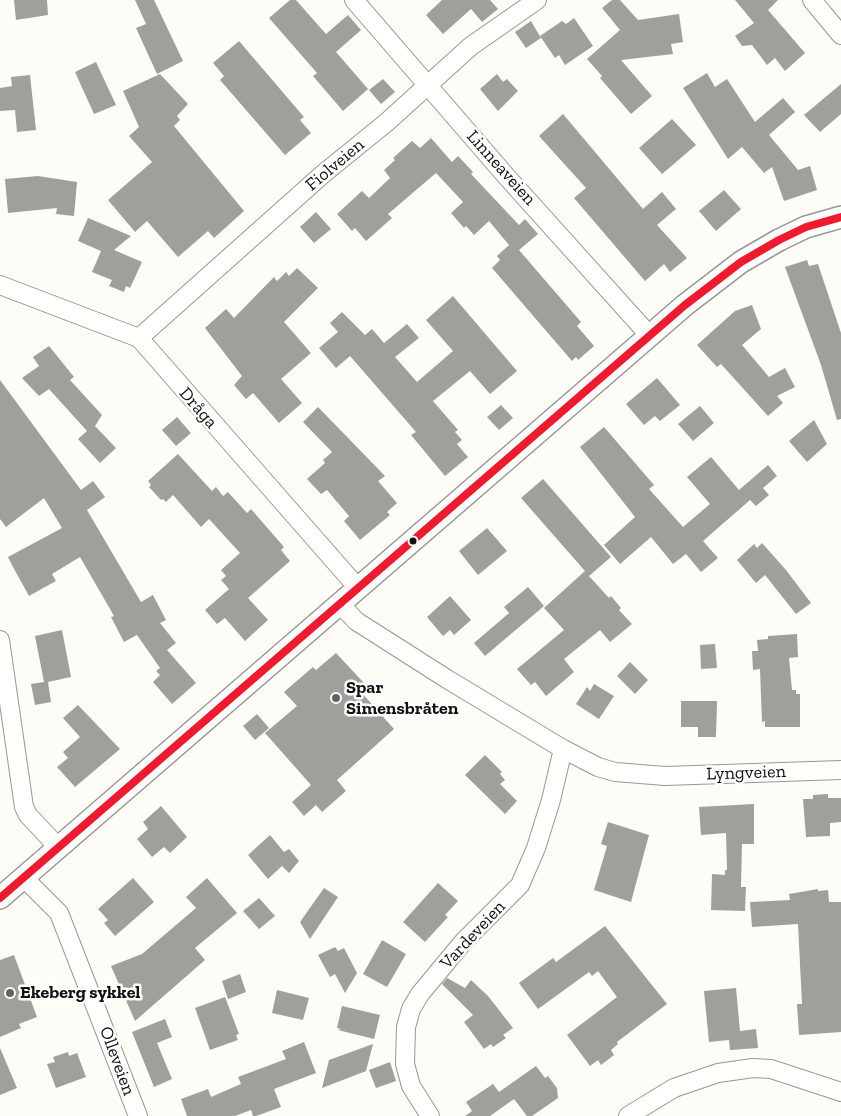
<!DOCTYPE html>
<meta charset="utf-8">
<style>
body{margin:0}
canvas{display:block;background:#fdfcf7}
</style>
<canvas width="841" height="1116"></canvas>
<script>
const context = document.querySelector('canvas').getContext('2d');
context.lineJoin = 'round';
function paint(path, color) { context.fillStyle = color; context.fill(path, 'evenodd'); }
const toPath = rows => new Path2D(rows.map(r => 'M' + r).join(''));
function strokePath(path, color, width, dash) { context.strokeStyle = color; context.lineWidth = width; context.lineCap = dash ? 'butt' : 'round'; context.setLineDash(dash || []); context.stroke(path); }
function label(font, color, halo, rows, align = 'center') {
  context.font = font + ' "Zilla Slab",serif'; context.lineWidth = 5; context.setLineDash([]); context.textBaseline = 'middle'; context.strokeStyle = halo; context.fillStyle = color; for (const [text, x, y, turn = 0] of rows) {
    context.save(); context.translate(x, y); context.rotate((+turn || 0) * Math.PI / 180); context.textAlign = isNaN(turn) ? turn : align; if (halo) context.strokeText(text, 0, 0); context.fillText(text, 0, 0); context.restore();
  }
}
const building = toPath([
 [14,0,47,0,48,15,16,20],
 [135,0,154,0,183,61,157,74,136,28,146,24],
 [290,0,296,0,326,34,348,15,361,30,336,52,368,89,343,111,313,76,317,73,269,18],
 [442,0,490,0,498,9,482,22,471,9,443,34,426,15],
 [612,0,620,0,638,20,679,14,683,42,671,44,673,54,621,60,652,96,631,114,600,78,602,76,587,59,620,30,602,8],
 [735,0,778,0,768,10,805,53,785,71,775,58,767,65,752,45,742,46,735,36,754,23],
 [574,18,593,46,565,65,559,55,555,58,540,36,562,21,566,24],
 [531,21,541,38,526,48,515,32],
 [239,41,304,117,300,120,311,133,285,155,220,80,224,76,213,63],
 [96,62,116,105,94,114,75,72],
 [707,73,715,87,727,79,755,122,783,98,795,112,769,135,798,170,810,166,817,190,784,201,772,167,764,173,742,147,728,159,683,88],
 [160,74,188,104,177,116,180,120,174,126,244,211,214,238,208,231,178,257,147,221,135,232,108,200,152,162,129,136,139,127,123,91],
 [497,74,503,82,507,79,518,91,498,111,480,89],
 [30,75,36,130,17,132,15,110,0,111,0,88,12,86,11,77],
 [383,79,395,92,381,104,369,90],
 [841,84,841,114,820,132,804,115],
 [563,114,643,209,662,192,676,209,657,225,687,258,670,272,664,264,645,281,574,198,586,188,539,136],
 [672,119,696,145,662,174,639,148],
 [431,138,452,162,458,156,473,172,471,174,519,225,525,219,538,234,519,250,581,322,577,326,594,346,578,360,576,357,572,361,492,268,500,260,497,256,509,245,489,221,474,235,466,226,464,228,451,213,463,202,436,173,388,214,392,218,366,241,355,228,352,231,337,214,362,191,369,198,390,178,384,170,395,160,393,158,412,141,420,148],
 [38,176,77,182,74,216,56,214,57,208,8,213,5,179],
 [724,190,741,209,716,231,699,211],
 [316,212,331,229,314,243,300,227],
 [88,218,131,236,114,250,142,262,130,288,126,286,124,292,109,286,112,280,92,272,101,251,78,241],
 [807,260,809,266,818,264,841,333,841,419,837,420,821,365,785,267],
 [297,268,318,288,284,322,311,353,281,379,302,403,279,423,253,393,246,399,234,385,242,376,205,328,226,309,234,318,274,277,277,281,286,272,289,276],
 [453,296,517,371,490,394,470,371,433,401,458,430,455,432,462,440,457,444,468,457,445,476,411,435,416,432,350,356,336,368,319,348,338,332,330,323,342,312,365,335,372,329,384,343,407,324,419,338,395,357,417,382,453,351,426,320],
 [752,305,761,329,742,345,769,377,785,368,795,387,777,396,783,403,768,416,721,364,717,367,697,345,735,311],
 [49,346,74,377,70,380,102,415,95,426,116,448,100,463,78,439,87,431,49,389,39,396,22,378,39,366,33,357],
 [657,378,680,405,660,421,655,416,644,425,626,404],
 [0,380,81,490,93,481,105,497,87,510,141,602,153,595,166,620,160,623,176,643,167,650,196,683,172,704,153,682,160,675,156,671,160,668,137,635,124,642,111,617,114,616,80,557,52,574,56,581,29,596,13,567,8,557,62,528,44,498,6,527,0,519],
 [501,405,513,418,499,430,487,417],
 [700,406,714,423,693,441,678,424],
 [318,407,385,476,378,481,397,503,387,512,390,515,360,540,344,521,349,516,327,490,321,494,307,479,325,463,323,460,332,452,303,422],
 [177,417,191,433,176,446,162,430],
 [814,420,827,444,807,462,789,441],
 [604,427,654,485,649,489,683,527,710,504,687,477,711,457,739,490,768,465,777,476,763,488,769,495,756,506,750,500,703,541,718,558,701,572,686,554,673,564,651,537,620,564,604,545,635,517,580,447],
 [178,454,212,491,216,487,223,496,228,492,247,513,251,509,284,547,281,550,290,561,248,598,268,620,245,641,225,618,217,624,205,610,229,589,221,580,226,576,221,570,240,553,209,519,201,527,173,495,166,502,163,499,161,500,149,487,151,485,148,481],
 [543,479,611,557,589,576,609,598,611,596,621,608,619,610,632,624,610,642,600,630,564,659,574,672,546,696,535,682,531,685,517,669,564,630,544,608,585,571,521,498],
 [487,528,507,551,478,575,459,551],
 [762,543,786,570,811,603,796,614,765,575,756,583,737,560,754,544,757,548],
 [528,587,544,606,485,656,474,643,509,613,504,607],
 [450,596,471,620,454,635,450,630,443,636,427,617],
 [62,630,71,677,48,682,51,702,35,705,31,684,44,682,35,636],
 [797,634,798,657,789,658,792,690,796,690,796,694,800,694,800,727,765,727,765,721,762,722,760,669,753,670,752,651,758,651,757,640,768,639,768,636],
 [715,644,717,668,701,669,700,645],
 [336,653,364,683,361,692,394,729,337,780,346,791,322,812,316,805,304,816,292,802,311,785,265,733,297,706,284,692,313,667,316,670],
 [630,662,648,680,635,694,617,676],
 [594,684,614,696,599,719,576,704,587,687,590,691],
 [681,701,717,701,716,737,698,737,698,727,681,727],
 [78,705,120,749,75,787,57,767,68,758,63,752,80,737,63,718],
 [257,714,269,728,255,740,243,726],
 [485,755,502,772,500,774,505,780,500,784,517,801,505,814,465,775],
 [828,794,828,798,841,798,841,822,830,823,830,836,806,837,803,799,813,799,813,795],
 [754,804,754,844,742,844,741,887,746,887,745,911,711,910,712,874,725,875,725,870,727,870,726,833,701,835,699,807],
 [161,806,187,837,170,853,164,847,152,857,137,839,148,829,143,822],
 [608,822,649,835,631,902,594,890,607,846,601,844],
 [270,835,284,852,289,849,299,861,289,873,282,866,268,879,248,855],
 [133,878,154,902,115,936,104,923,108,920,98,909],
 [207,878,237,913,195,948,205,960,135,1021,111,966,142,954,196,908,186,897],
 [438,883,458,901,445,915,448,917,425,942,403,922],
 [324,888,338,897,310,939,300,922],
 [818,889,818,891,828,890,829,902,841,902,841,1032,799,1035,797,1004,802,1004,798,924,752,927,750,902,790,900,789,894],
 [259,898,275,916,259,929,243,911],
 [605,926,667,1004,617,1042,618,1044,611,1050,614,1055,601,1065,598,1060,590,1066,567,1035,617,997,598,971,592,976,589,972,538,1009,519,983,553,958,556,962],
 [382,940,406,954,387,987,363,974],
 [335,947,338,951,344,948,357,973,345,993,335,974,330,977,318,955],
 [14,955,37,1017,19,1024,21,1028,0,1037,0,960],
 [240,974,246,992,228,999,222,981],
 [447,978,465,988,471,980,488,996,513,1028,503,1035,506,1038,493,1047,491,1044,484,1049,464,1022,473,1015,442,984],
 [736,988,740,1031,756,1029,758,1048,730,1050,729,1040,709,1042,704,991],
 [277,990,309,998,303,1020,272,1013],
 [225,997,239,1034,236,1035,238,1040,210,1050,195,1008],
 [342,1006,380,1015,374,1039,338,1030,341,1029,337,1028],
 [165,1019,172,1037,157,1043,172,1079,154,1087,132,1032],
 [304,1042,316,1073,274,1089,281,1107,256,1116,253,1116,251,1110,235,1116,187,1116,181,1099,208,1089,211,1097,241,1084,238,1077,286,1059,282,1051],
 [373,1044,366,1071,322,1088,329,1060],
 [0,1048,17,1088,0,1095],
 [68,1052,69,1056,77,1053,86,1077,56,1088,47,1064,55,1062,53,1057],
 [390,1062,396,1081,376,1088,369,1070],
 [536,1066,545,1078,548,1076,557,1088,558,1098,532,1116,527,1116,514,1099,490,1116,465,1116,472,1111,466,1102,493,1084,499,1092]
]);
const minor = toPath([
 [354,0,506,176,649,335],
 [812,0,841,35],
 [0,285,139,338,358,588],
 [139,338,323,174,387,122,471,46,537,0],
 [340,604,356,621,447,679,563,749,598,767,615,772,665,776,841,770],
 [0,640,24,807,28,815,58,847],
 [24,878,59,913,138,1116],
 [430,1116,411,1086,405,1064,406,1027,411,1009,420,994,464,941,520,885,536,848,551,800,563,749],
 [628,1116,674,1088,718,1073,753,1068,771,1069,841,1092]
]);
const tertiary = toPath([
 [0,898,685,305,741,262,779,240,806,227,841,217]
]);
const bus1 = toPath([
 [0,898,685,305,741,262,779,240,806,227,841,217]
]);
const markers = [
 [413,541,4.5,"#111"],
 [336,698,5,"#646362"],
 [10,993,5,"#646362"]
];
const streetNames = [
 ["Fiolveien",335,165,-40],
 ["Linneaveien",501,168,48],
 ["Dråga",198,408,49],
 ["Lyngveien",746,773,-2],
 ["Vardeveien",473,935,-47],
 ["Olleveien",117,1061,70]
];
const poiNames = [
 ["Spar",346,688],
 ["Simensbråten",346,709],
 ["Ekeberg sykkel",20,993]
];
paint(building, '#a19f9c');
strokePath(minor, '#979795', 20);
strokePath(tertiary, '#979795', 24);
strokePath(minor, '#fffffe', 18);
strokePath(tertiary, '#fffffe', 21);
strokePath(bus1, '#ed1b2f', 8);
for (const [x, y, r, color] of markers) { const dot = new Path2D(); dot.arc(x, y, r, 0, 2 * Math.PI); context.fillStyle = color; context.fill(dot); strokePath(dot, '#fff', 2); }
label('18px', '#111', '#fff', streetNames);
label('bold 18px', '#111', '#fff', poiNames, 'left');
</script>
